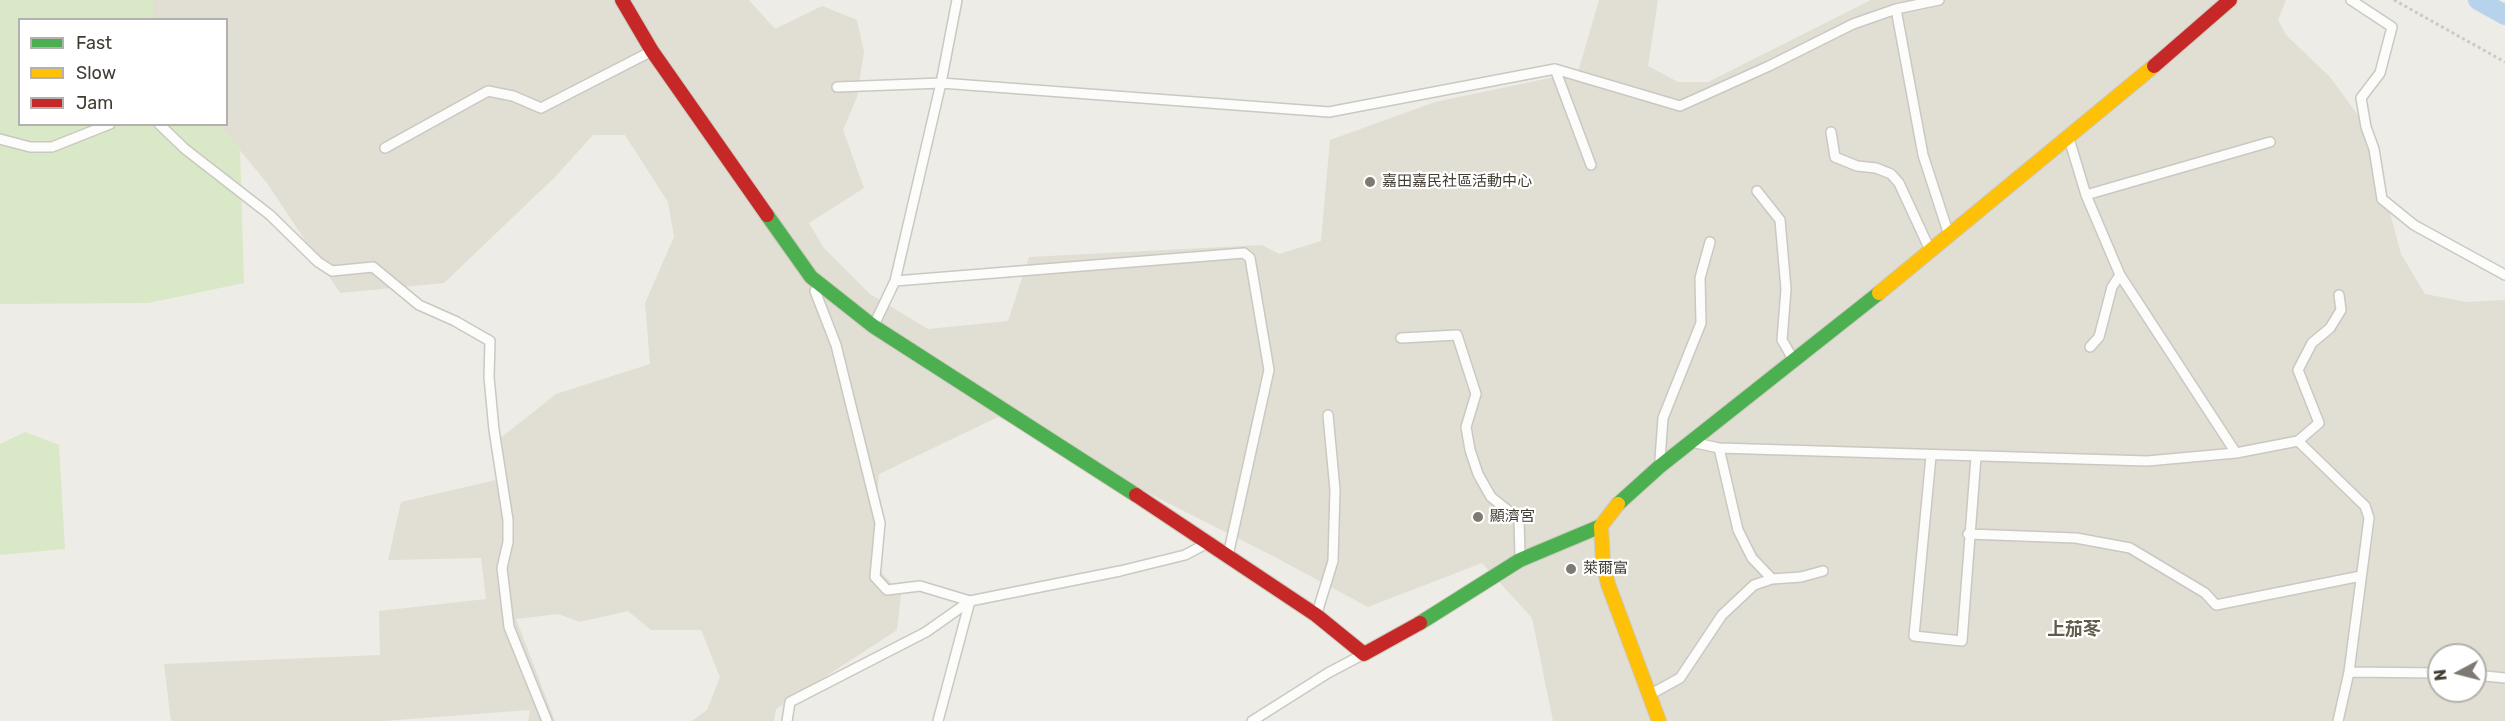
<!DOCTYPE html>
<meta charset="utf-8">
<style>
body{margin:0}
#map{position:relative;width:2505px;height:721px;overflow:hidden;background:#eeece6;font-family:Rubik,sans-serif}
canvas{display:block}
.legend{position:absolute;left:18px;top:18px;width:210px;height:108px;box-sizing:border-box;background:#fff;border:2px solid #b3b1ad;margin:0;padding:8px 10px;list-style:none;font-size:18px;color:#423d33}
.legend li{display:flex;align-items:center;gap:12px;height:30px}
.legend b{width:30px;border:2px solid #b3b1ad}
.north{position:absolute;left:2427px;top:643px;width:60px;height:60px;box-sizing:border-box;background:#fff;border:2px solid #b3b1ad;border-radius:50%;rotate:263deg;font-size:16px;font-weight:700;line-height:24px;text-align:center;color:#423d33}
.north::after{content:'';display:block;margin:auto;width:21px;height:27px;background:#7e7a72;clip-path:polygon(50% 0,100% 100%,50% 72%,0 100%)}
</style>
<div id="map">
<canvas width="2505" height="721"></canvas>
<ul class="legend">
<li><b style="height:8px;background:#4caf50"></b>Fast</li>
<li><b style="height:8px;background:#ffc107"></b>Slow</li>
<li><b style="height:8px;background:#c62828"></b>Jam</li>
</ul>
<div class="north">N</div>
</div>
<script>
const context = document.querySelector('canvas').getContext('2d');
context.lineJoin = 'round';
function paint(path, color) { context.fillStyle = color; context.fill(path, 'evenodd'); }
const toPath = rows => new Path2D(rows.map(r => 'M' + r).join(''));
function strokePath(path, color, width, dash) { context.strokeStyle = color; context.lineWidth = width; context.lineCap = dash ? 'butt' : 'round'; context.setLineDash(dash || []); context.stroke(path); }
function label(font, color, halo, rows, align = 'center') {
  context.font = font + ' Rubik,"Noto Sans TC",sans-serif'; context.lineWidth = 4.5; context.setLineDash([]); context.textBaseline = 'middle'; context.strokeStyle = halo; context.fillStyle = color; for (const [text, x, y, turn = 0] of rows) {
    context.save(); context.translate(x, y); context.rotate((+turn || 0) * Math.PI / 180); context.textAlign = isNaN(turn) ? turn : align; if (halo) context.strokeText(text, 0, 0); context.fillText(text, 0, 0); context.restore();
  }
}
const residential = toPath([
 [153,0,749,0,775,29,822,6,857,20,864,52,857,97,843,130,864,188,809,223,824,248,870,294,928,329,1008,321,1029,257,1262,245,1279,254,1321,241,1330,140,1435,102,1578,72,1599,0,1658,0,1648,66,1678,82,1708,82,1871,0,2286,0,2278,20,2286,35,2330,77,2357,114,2377,164,2401,254,2425,294,2467,302,2505,300,2505,721,1553,721,1532,618,1482,563,1368,607,1269,554,998,417,879,474,873,563,901,594,897,630,776,709,774,721,692,721,707,710,720,677,701,630,651,630,628,611,580,622,558,614,516,619,555,721,528,721,530,710,383,721,171,721,164,664,380,655,379,611,486,599,481,558,388,560,401,502,496,480,498,440,556,394,650,364,645,303,674,237,668,202,625,135,593,135,556,176,444,283,340,293,267,183,219,125,226,124,226,20,153,19],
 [2439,655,2475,655,2475,691,2439,691]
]);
const green = toPath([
 [0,0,153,0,153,19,20,20,20,124,219,125,240,148,244,283,148,303,0,304],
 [25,432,59,445,65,549,0,555,0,444]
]);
const canal = toPath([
 [2478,0,2505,15]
]);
const path = toPath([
 [2394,0,2505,62]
]);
const lane = toPath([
 [2351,0,2392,27,2380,73,2361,98,2366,127,2374,149,2382,199,2414,225,2505,275],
 [1896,9,1923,155,1948,232],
 [1555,69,1591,165],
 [837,87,941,83,1329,112,1555,69,1680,106,1769,66,1853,24,1896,9,1939,0],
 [159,124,185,149,270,215,318,262,332,271,373,267,419,305,455,321,490,341,489,377,494,430,508,520,508,542,502,568,509,627,547,721],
 [1831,132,1835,157,1857,166,1876,168,1891,174,1899,183,1930,250],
 [0,139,30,147,52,147,110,124],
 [2070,142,2086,195,2120,275,2236,453],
 [385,148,488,91,513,96,541,108,650,52],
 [1757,191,1780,220,1786,289,1782,340,1793,359],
 [2086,195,2270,142],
 [895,281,1244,253,1250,258,1269,370,1229,551],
 [815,291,836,345,880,523,875,577,887,590,920,586,970,601,938,721],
 [874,325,895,281,941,83,957,0],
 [1401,338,1457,335,1476,394,1466,427,1470,450,1478,474,1491,497,1519,519,1520,555],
 [2090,347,2099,337,2112,287,2120,275],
 [2298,441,2319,423,2298,370,2312,343,2330,328,2341,310,2339,295],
 [1696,443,1719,448,2147,461,2236,453,2298,441,2365,506,2369,518,2349,672,2338,721],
 [1719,448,1738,530,1752,558,1772,579],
 [1931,456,1914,636,1962,641,1976,457],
 [1660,459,1663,418,1701,323,1700,278,1710,242],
 [1968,534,2076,538,2130,548,2205,593,2216,605,2361,576],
 [1317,613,1333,561,1335,490,1328,415],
 [2349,672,2439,673],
 [2475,675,2505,678],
 [1651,694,1680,678,1722,615,1754,585,1772,579,1801,577,1823,571],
 [787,721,790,702,926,632,970,601,1120,571,1185,555,1204,545],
 [1252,721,1328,673,1362,655]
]);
const fast = toPath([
 [767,215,811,277,873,326,1136,495],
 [1618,504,1659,467,1879,293],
 [1420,623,1520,560,1601,526]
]);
const slow = toPath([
 [1879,293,2154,66],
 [1618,504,1601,526,1603,563,1608,584,1659,721]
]);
const jam = toPath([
 [622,0,652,51,767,215],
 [2154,66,2230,0],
 [1136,495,1316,615,1364,654,1420,623]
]);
const markers = [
 [1370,182,6,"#7e7a72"],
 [1478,517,6,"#7e7a72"],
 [1571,569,6,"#7e7a72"]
];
const poiNames = [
 ["嘉田嘉民社區活動中心",1382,182],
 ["顯濟宮",1490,517],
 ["萊爾富",1583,569]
];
const quarterNames = [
 ["上茄苳",2074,630]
];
paint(residential, '#e1ded3');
paint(green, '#d9e8c6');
strokePath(canal, '#b7d3eb', 20);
strokePath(lane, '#cac8c2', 12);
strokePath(fast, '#ccc9bd', 16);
strokePath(slow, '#ccc9bd', 16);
strokePath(jam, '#ccc9bd', 16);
strokePath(path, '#cccac5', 3, [3, 3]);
strokePath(lane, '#fcfcfb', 9);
strokePath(fast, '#4caf50', 14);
strokePath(slow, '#ffc107', 14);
strokePath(jam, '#c62828', 14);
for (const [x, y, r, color] of markers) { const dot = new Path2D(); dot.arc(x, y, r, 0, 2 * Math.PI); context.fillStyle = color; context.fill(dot); strokePath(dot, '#fff', 2); }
label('15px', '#423d33', '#fff', poiNames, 'left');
label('bold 18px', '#645c4b', '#fff', quarterNames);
</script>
